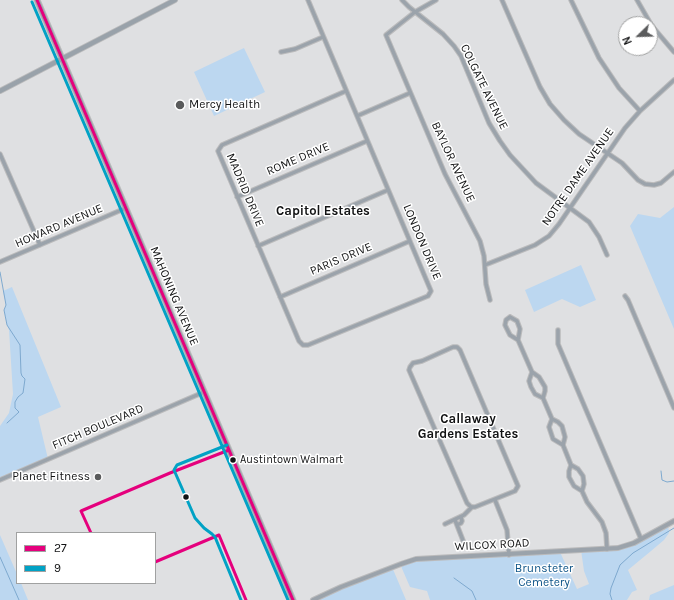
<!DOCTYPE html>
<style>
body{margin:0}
#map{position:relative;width:674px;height:600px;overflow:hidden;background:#dfe0e2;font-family:Karla,sans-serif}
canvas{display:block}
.legend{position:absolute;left:16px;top:532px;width:140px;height:52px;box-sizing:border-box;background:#fff;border:1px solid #a0a1a1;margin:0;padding:5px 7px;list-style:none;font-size:12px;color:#121314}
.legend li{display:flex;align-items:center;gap:8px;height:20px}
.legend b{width:20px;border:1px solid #a0a1a1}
.north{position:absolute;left:618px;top:16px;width:40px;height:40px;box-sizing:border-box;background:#fff;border:1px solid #a0a1a1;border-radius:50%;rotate:247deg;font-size:11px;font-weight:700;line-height:16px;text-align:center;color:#121314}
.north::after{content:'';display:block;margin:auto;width:14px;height:18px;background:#5a5b5c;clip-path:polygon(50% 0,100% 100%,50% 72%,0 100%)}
</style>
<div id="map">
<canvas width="674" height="600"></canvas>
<ul class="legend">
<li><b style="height:5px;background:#e5007d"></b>27</li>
<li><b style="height:5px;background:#01a2c5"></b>9</li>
</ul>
<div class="north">N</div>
</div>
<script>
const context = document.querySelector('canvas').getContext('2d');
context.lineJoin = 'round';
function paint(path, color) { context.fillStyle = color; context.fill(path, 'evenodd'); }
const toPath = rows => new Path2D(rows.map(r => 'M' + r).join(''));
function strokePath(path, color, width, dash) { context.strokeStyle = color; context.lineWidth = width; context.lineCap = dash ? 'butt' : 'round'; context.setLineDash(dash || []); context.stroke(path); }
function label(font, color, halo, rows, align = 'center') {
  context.font = font + ' Karla,sans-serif'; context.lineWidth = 3; context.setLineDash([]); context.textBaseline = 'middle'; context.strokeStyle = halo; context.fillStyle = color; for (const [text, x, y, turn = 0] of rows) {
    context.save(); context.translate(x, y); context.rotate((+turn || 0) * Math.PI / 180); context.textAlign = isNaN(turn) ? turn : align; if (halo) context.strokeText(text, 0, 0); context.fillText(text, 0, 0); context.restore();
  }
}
const green = toPath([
 [244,48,265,92,214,116,194,72],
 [674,207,674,329,630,226,638,214,660,218],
 [581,265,596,300,580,307,562,299,534,312,525,290],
 [12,287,61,407,38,417,48,459,0,480,0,426,9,413,13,394,9,330,7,325,4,310,6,305,3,291],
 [668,524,669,533,664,540,651,551,628,570,637,590,632,592,627,600,430,600,427,591,410,587,400,564,409,561,560,552,577,589,589,584,584,571,581,550,627,545],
 [0,535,17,574,17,583,21,583,28,600,0,600],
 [392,567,406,600,313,600],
 [674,585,674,600,649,600,650,595]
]);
const stream = toPath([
 [0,272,6,305,4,310,7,325,20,345,21,373,22,376,25,379,23,393,18,397,15,402,15,408,19,412,7,423],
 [661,471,662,480,667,482,674,481],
 [0,557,19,600],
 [454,578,472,591,476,600],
 [612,600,610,594,611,588,620,565,633,553,674,528]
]);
const minor = toPath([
 [308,0,431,291,428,296,308,345,303,345,299,341,218,151,222,145,346,91],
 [402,0,409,7,443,34,454,46,461,56,489,123,500,141,510,155,536,183,589,222,599,237,607,255],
 [436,0,415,12,386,35,445,174,480,241,484,256,486,284,490,300],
 [502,0,540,87,550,104,564,120,579,134,622,163,638,180,645,184,654,185,661,183,674,172],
 [571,0,599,58,619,88,640,111],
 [637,0,652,26,674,52],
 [281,52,295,49,323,37],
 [357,116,410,93],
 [0,154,40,245],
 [237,197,367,141],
 [258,246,388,190],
 [0,262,126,208],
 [485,265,535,245,549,236,559,224,625,128,640,111,674,80],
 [625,296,628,300,674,408],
 [280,297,410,241],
 [510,317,517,321,520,329,518,340,510,335,505,325,506,320,510,317],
 [558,330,558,344,641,539],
 [518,340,532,372,539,377,545,387,545,391,543,398],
 [453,347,457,347,460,350,518,486,515,491,475,507,471,507,467,503,409,370,410,367,413,363,422,361,453,347],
 [532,372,529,381,531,387,535,394,543,398,552,419,558,422,562,426,565,437,563,445,571,465,578,469,583,476,584,484,582,491],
 [552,419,549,427,553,439,563,445],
 [571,465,569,471,569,477,574,486,582,491,587,502,602,522,606,533,607,549],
 [0,480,204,392],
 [495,500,507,530,509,555],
 [455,520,464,543],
 [445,524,464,515,472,507],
 [457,525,461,523,462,521,461,517]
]);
const tertiary = toPath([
 [313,600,341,587,401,564,416,559,618,548,634,543,674,521]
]);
const secondary = toPath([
 [0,91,175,0]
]);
const primary = toPath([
 [37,0,293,600]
]);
const bus1 = toPath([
 [37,0,293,600],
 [91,533,81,511,170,473,229,450],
 [219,535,246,600],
 [155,562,219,535]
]);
const bus2 = toPath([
 [32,2,288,600],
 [227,445,177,465,174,470,195,518,204,528,212,534,215,537,241,600]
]);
const markers = [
 [180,105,5,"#5a5b5c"],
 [233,460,3.5,"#121314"],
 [98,477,4,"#5a5b5c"],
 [186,497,3.5,"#121314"]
];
const busNames = [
 ["Austintown Walmart",240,460]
];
const streetNames = [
 ["COLGATE AVENUE",484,87,64],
 ["ROME DRIVE",298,159,-23],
 ["BAYLOR AVENUE",453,162,65],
 ["NOTRE DAME AVENUE",578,177,-55],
 ["MADRID DRIVE",245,190,67],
 ["HOWARD AVENUE",59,226,-23],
 ["LONDON DRIVE",422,242,67],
 ["PARIS DRIVE",341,259,-23],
 ["MAHONING AVENUE",174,296,67],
 ["FITCH BOULEVARD",98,427,-23],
 ["WILCOX ROAD",492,545,-3]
];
const poiNames = [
 ["Mercy Health",189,105],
 ["Planet Fitness",90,477,"right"]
];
const parkNames = [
 ["Brunsteter",544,569],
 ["Cemetery",544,583]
];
const neighbourhoodNames = [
 ["Capitol Estates",323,211],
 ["Callaway",468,419],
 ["Gardens Estates",468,434]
];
paint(green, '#bcd7f0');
strokePath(stream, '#7ea9cf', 1);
strokePath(minor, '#bbbbbc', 5.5);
strokePath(tertiary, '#bbbbbc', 6);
strokePath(secondary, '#bbbbbc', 6);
strokePath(primary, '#bbbbbc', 7);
strokePath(minor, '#9ba3ab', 3.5);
strokePath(tertiary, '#9ba3ab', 4);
strokePath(secondary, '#99a2aa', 4.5);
strokePath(primary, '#9da4ac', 5);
strokePath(bus1, '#e5007d', 3);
strokePath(bus2, '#01a2c5', 3);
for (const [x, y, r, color] of markers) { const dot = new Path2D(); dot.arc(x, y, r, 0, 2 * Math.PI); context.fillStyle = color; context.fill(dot); strokePath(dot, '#fff', 1.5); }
label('11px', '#121314', '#fff', busNames, 'left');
label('12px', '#121314', '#fff', streetNames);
label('12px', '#121314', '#fff', poiNames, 'left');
label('12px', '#0f5588', '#fff', parkNames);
label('bold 13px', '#121314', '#fff', neighbourhoodNames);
</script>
